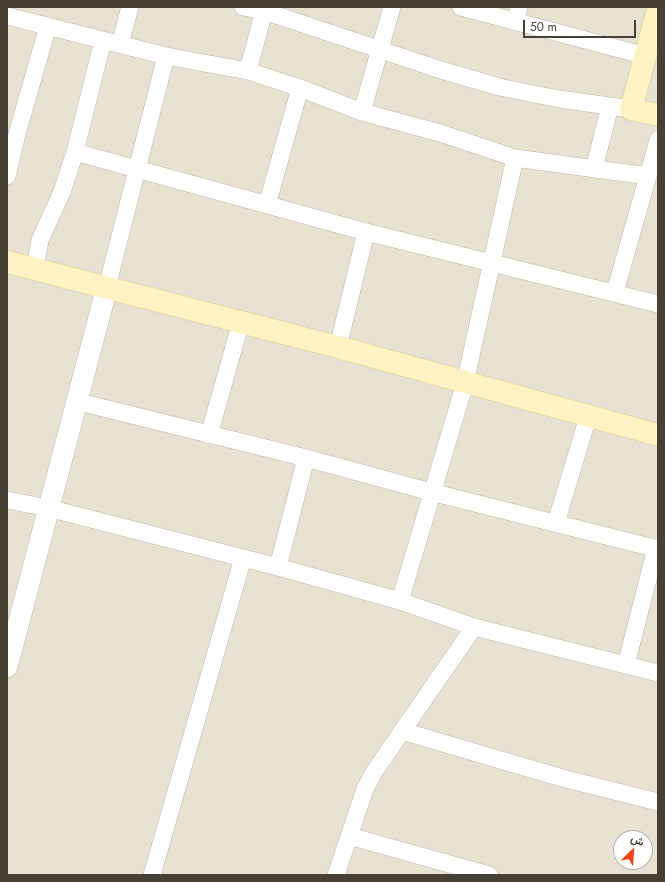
<!DOCTYPE html>
<meta charset="utf-8">
<style>
body{margin:0}
#map{position:relative;width:665px;height:882px;overflow:hidden;background:#f4f0e4;font-family:Jost,Vazirmatn,sans-serif}
canvas{display:block}
.frame{position:absolute;inset:0;border:8px solid #474034;pointer-events:none}
.north{position:absolute;left:613px;top:830px;width:40px;height:40px;box-sizing:border-box;background:#fff;border:1px solid #b5b3ae;border-radius:50%;rotate:25deg;font-size:11px;font-weight:700;line-height:16px;text-align:center;color:#474034}
.north::after{content:'';display:block;margin:auto;width:14px;height:18px;background:#ff3f10;clip-path:polygon(50% 0,100% 100%,50% 72%,0 100%)}
.scale{position:absolute;left:523px;top:20px;width:113px;height:18px;box-sizing:border-box;border:2px solid #474034;border-top:0;padding-left:5px;font-size:12px;line-height:14px;white-space:nowrap;color:#474034;-webkit-text-stroke:3px #fff;paint-order:stroke}
</style>
<div id="map">
<canvas width="665" height="882"></canvas>
<div class="frame"></div>
<div class="north">ش</div>
<div class="scale">50 m</div>
</div>
<script>
const context = document.querySelector('canvas').getContext('2d');
context.lineJoin = 'round';
function paint(path, color) { context.fillStyle = color; context.fill(path, 'evenodd'); }
const toPath = rows => new Path2D(rows.map(r => 'M' + r).join(''));
function strokePath(path, color, width, dash) { context.strokeStyle = color; context.lineWidth = width; context.lineCap = dash ? 'butt' : 'round'; context.setLineDash(dash || []); context.stroke(path); }
const residential = toPath([
 [7,7,658,7,658,875,7,875],
 [621,838,645,838,645,862,621,862]
]);
const minor = toPath([
 [243,7,264,11,441,70,499,87,559,99,631,109],
 [461,7,646,56],
 [7,16,166,56,248,71,300,88,362,112,440,133,515,158,648,176,658,140],
 [515,22,519,7],
 [120,44,130,7],
 [248,71,265,7],
 [362,112,392,7],
 [75,152,366,232,658,304],
 [594,169,610,106],
 [7,176,17,134,48,26],
 [267,205,300,88],
 [35,268,40,240,62,192,75,152,103,40],
 [107,287,166,56],
 [615,292,648,176],
 [338,347,366,232],
 [75,401,306,458,431,492,658,549],
 [209,435,241,322],
 [7,500,48,508,278,567,400,601,474,627,658,673],
 [556,523,588,417],
 [278,567,306,458],
 [400,601,465,383,515,158],
 [626,665,656,548],
 [402,731,562,778,658,802],
 [349,836,489,875],
 [152,875,243,558],
 [336,875,365,789,374,772,474,627]
]);
const tertiary = toPath([
 [7,667,107,287]
]);
const secondary = toPath([
 [658,9,631,109,658,115],
 [7,262,338,347,658,435]
]);
paint(residential, '#e8e2d2');
strokePath(minor, '#c0b8a6', 18);
strokePath(tertiary, '#c0b8a6', 22);
strokePath(secondary, '#d7c890', 23);
strokePath(minor, '#fff', 17);
strokePath(tertiary, '#fff', 21);
strokePath(secondary, '#fff3c3', 22);
</script>
